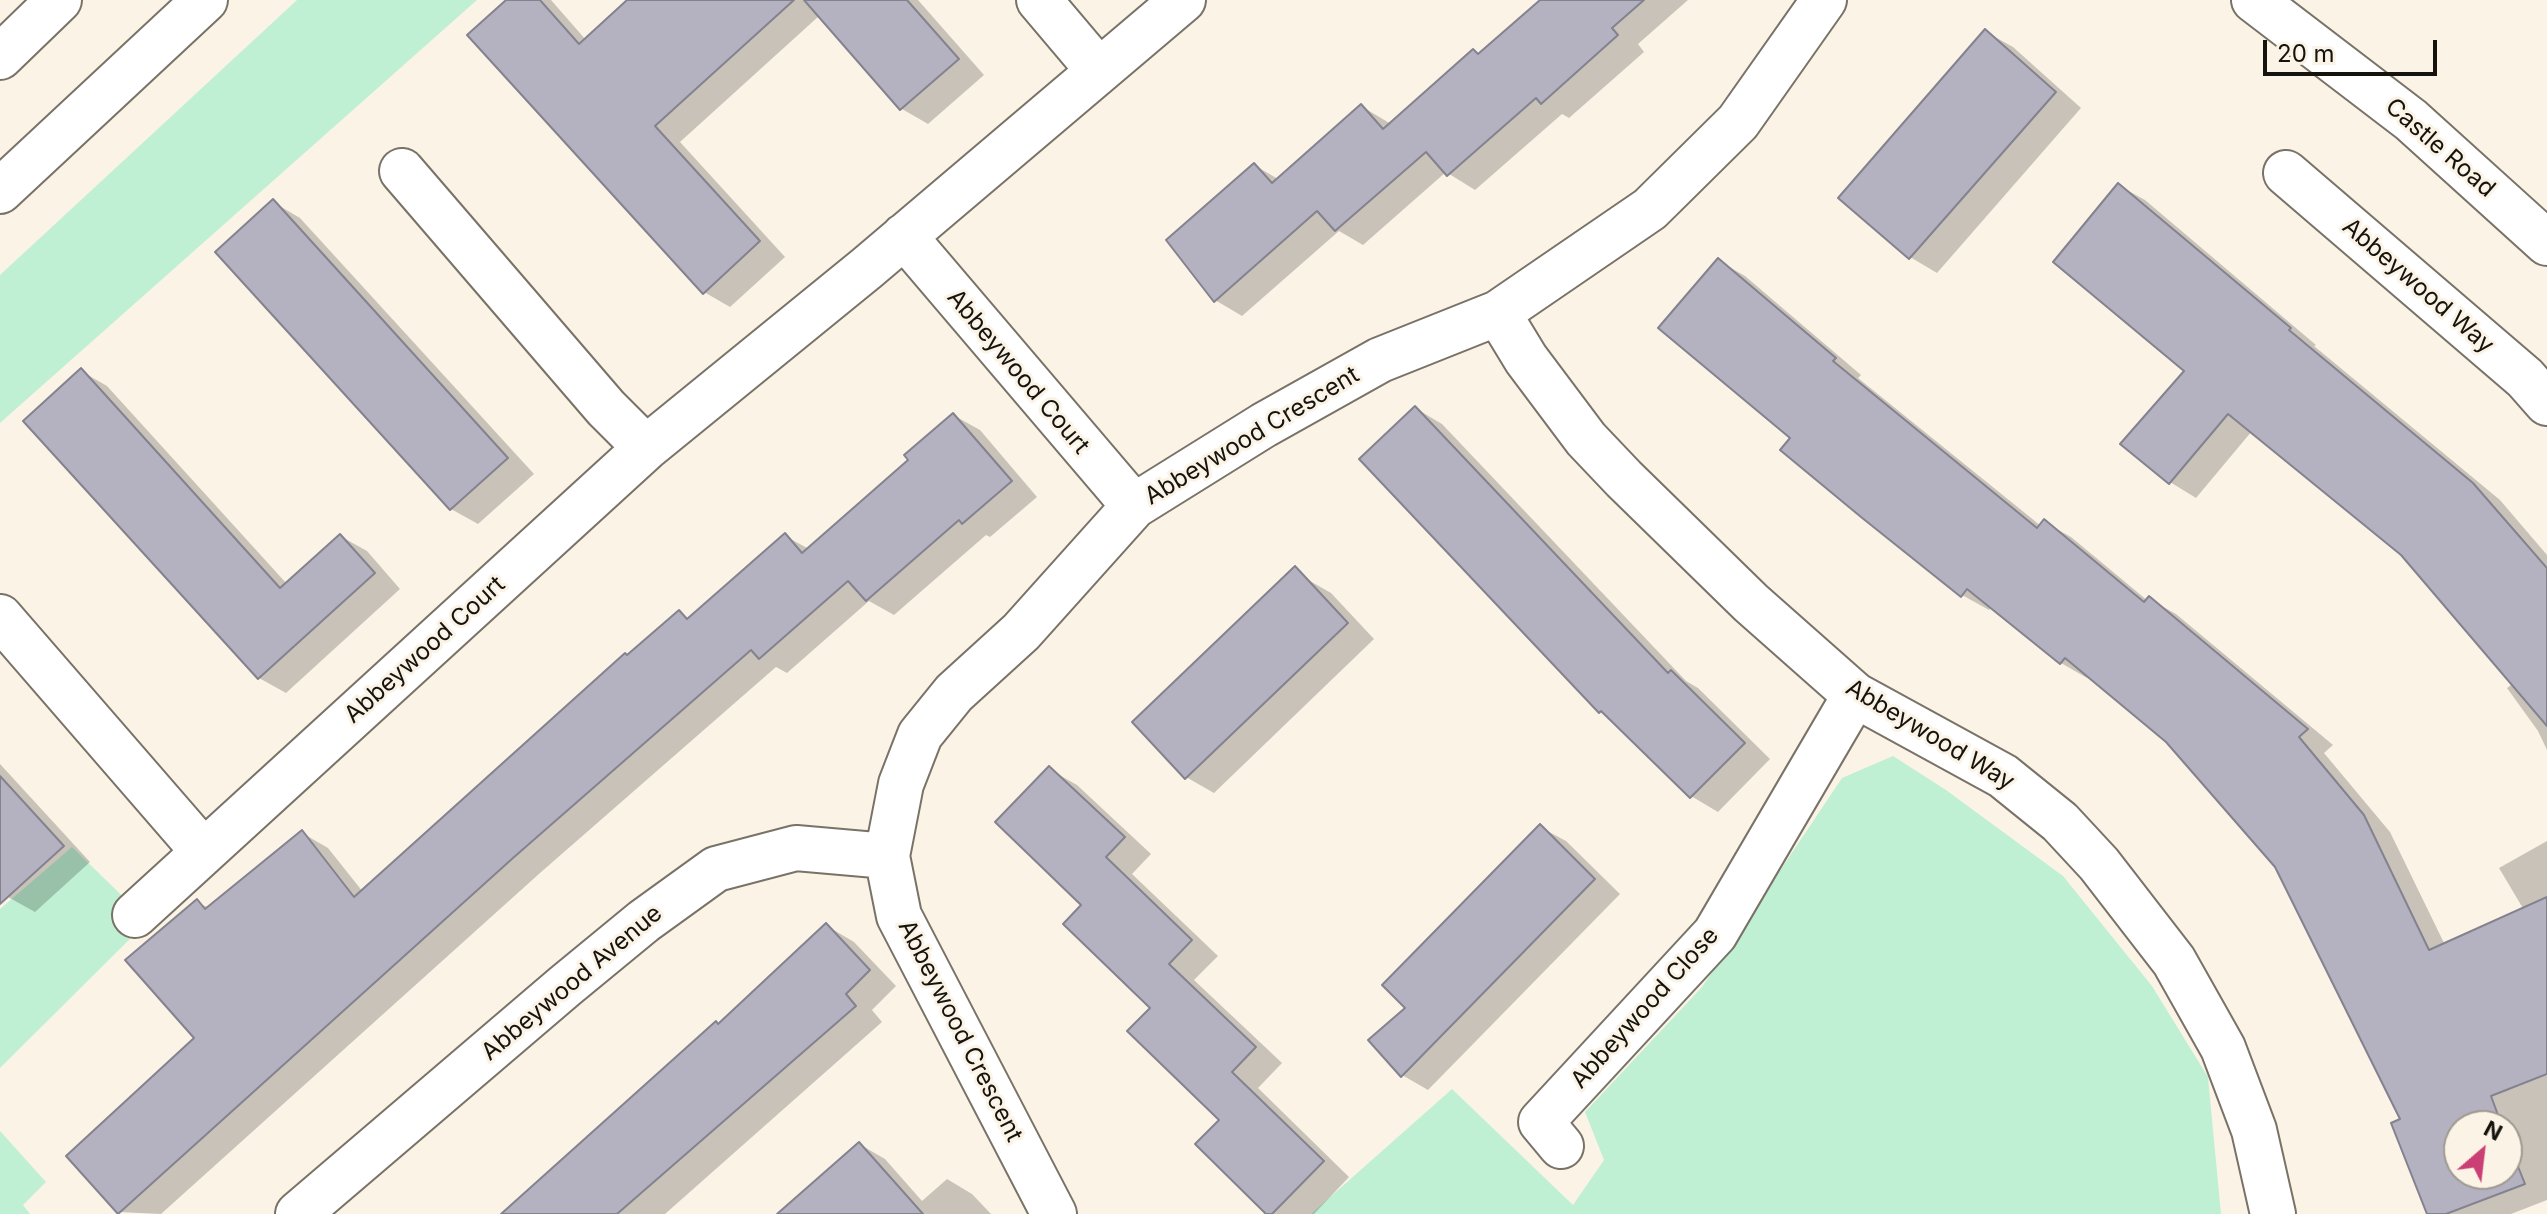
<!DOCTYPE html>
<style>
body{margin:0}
#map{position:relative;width:2547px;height:1214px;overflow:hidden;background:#fbf3e6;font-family:Inter,sans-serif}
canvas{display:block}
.north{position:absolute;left:2443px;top:1110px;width:80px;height:80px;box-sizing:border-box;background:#fbf3e6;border:2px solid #9f9990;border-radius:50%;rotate:28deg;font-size:22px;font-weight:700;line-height:32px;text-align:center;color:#15130e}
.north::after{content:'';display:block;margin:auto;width:28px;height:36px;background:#cb4074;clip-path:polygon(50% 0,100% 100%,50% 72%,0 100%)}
.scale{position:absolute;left:2263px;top:40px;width:174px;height:36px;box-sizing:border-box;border:4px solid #15130e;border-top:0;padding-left:10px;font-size:24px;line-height:28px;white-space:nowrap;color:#15130e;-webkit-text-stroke:6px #fbf3e6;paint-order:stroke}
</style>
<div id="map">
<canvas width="2547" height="1214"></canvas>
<div class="north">N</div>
<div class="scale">20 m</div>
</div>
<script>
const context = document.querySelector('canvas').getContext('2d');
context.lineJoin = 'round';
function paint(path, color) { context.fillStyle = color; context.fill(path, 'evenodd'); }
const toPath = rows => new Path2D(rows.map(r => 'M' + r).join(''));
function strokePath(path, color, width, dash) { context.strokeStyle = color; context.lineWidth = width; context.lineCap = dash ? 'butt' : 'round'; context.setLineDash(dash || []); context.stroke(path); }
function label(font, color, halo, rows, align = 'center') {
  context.font = font + ' Inter,sans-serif'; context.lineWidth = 6; context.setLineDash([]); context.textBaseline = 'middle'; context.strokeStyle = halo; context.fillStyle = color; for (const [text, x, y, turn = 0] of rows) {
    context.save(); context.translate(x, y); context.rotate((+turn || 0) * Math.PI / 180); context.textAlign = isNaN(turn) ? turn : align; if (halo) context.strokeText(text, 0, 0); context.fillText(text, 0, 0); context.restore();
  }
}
const green = toPath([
 [297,0,477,0,0,423,0,275],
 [1893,756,1946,790,2063,876,2152,986,2208,1077,2221,1214,1311,1214,1452,1089,1573,1205,1604,1160,1585,1112,1702,987,1842,778],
 [72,847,148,921,0,1068,0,909],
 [0,1131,46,1182,23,1205,30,1214,0,1214]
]);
const shadow = toPath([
 [509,0,551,0,586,40,630,0,918,0,984,75,928,124,902,109,819,16,680,142,785,257,730,307,704,292],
 [1543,0,1688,0,1638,44,1644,52,1569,118,1562,114,1475,190,1446,172,1363,245,1339,231,1242,316,1215,300,1254,165,1278,179,1361,106,1391,124,1474,51,1480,55],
 [1986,32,2013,47,2081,108,1937,273,1910,257],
 [2118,185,2145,200,2316,345,2314,346,2500,500,2547,555,2547,750,2538,731,2507,688,2514,683,2402,554,2252,431,2196,498,2170,482,2187,371],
 [273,202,300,218,534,474,478,524,451,509],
 [1719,261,1745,276,1861,375,1858,378,2041,526,2044,522,2071,537,2148,601,2149,599,2176,614,2333,745,2324,753,2390,832,2445,945,2524,910,2499,868,2547,841,2547,1200,2511,1214,2429,1214,2403,1120,2277,866,2167,741,2089,676,2087,678,2061,663,1991,607,1989,610,1962,595,1793,438],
 [2459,1126,2507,1126,2507,1174,2459,1174],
 [81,371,107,386,287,584,340,536,367,551,400,589,286,693,259,678],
 [1415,408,1442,424,1686,681,1698,688,1770,759,1718,812,1691,796,1611,718,1600,712],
 [953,415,980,430,1037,497,990,537,986,535,894,615,869,601,787,673,776,667,540,873,161,1214,119,1212,197,1038,197,902,209,908,302,833,328,848,363,892,679,613,690,619,785,536,809,549,911,460],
 [1303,577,1331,593,1374,639,1214,793,1186,777],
 [0,764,90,862,35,912,8,897,0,889],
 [1049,769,1077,785,1151,854,1132,874,1218,956,1194,980,1282,1063,1258,1088,1349,1177,1314,1214,1269,1214,1221,1120,1152,1008,1084,905],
 [1540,827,1566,841,1620,894,1428,1090,1402,1075,1408,1008],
 [827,926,854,942,896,986,872,1010,882,1022,665,1214,504,1214,720,1026],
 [859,1144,885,1159,922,1201,947,1179,972,1194,991,1214,821,1214]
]);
const building = toPath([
 [506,0,540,0,579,44,627,0,794,0,655,126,760,241,703,294,467,35,506,0],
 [804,0,907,0,959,59,900,110,804,0],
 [1540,0,1644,0,1612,28,1618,35,1541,104,1536,98,1447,176,1426,152,1335,231,1317,211,1214,302,1166,240,1254,163,1272,183,1361,104,1383,129,1473,49,1478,54,1540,0],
 [1985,29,2056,92,1909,259,1838,198,1985,29],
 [2118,183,2291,328,2289,330,2473,483,2547,568,2547,726,2401,555,2228,414,2169,484,2120,444,2184,371,2053,262,2118,183],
 [273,199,508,458,450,510,215,252,273,199],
 [1718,258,1836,358,1833,361,2037,528,2044,519,2144,602,2149,596,2308,729,2299,737,2364,815,2429,950,2547,897,2547,1074,2491,1096,2502,1126,2459,1126,2459,1174,2507,1174,2507,1139,2525,1184,2446,1214,2427,1214,2391,1123,2400,1119,2275,867,2166,742,2065,658,2060,664,1967,589,1961,597,1861,517,1780,450,1790,438,1658,328,1718,258],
 [81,368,280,588,340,534,375,573,258,679,23,421,81,368],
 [1415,406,1668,673,1671,670,1745,743,1690,798,1601,711,1599,713,1359,459,1415,406],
 [953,413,1012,481,962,524,959,520,866,601,848,581,759,659,751,650,513,858,118,1214,66,1156,194,1038,125,960,197,899,205,909,302,830,354,897,625,653,627,655,679,610,687,619,785,533,802,553,908,460,904,455,953,413],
 [1295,566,1348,623,1185,779,1132,722,1295,566],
 [1049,766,1125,837,1106,857,1192,940,1169,964,1256,1047,1232,1072,1324,1161,1272,1214,1266,1214,1195,1144,1219,1120,1127,1031,1150,1008,1063,924,1081,905,995,822,1049,766],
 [0,776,64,846,0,904,0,776],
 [1540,824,1595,879,1401,1077,1368,1040,1405,1008,1382,985,1540,824],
 [826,923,870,970,846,994,856,1006,617,1214,501,1214,716,1021,718,1024,826,923],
 [859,1142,923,1214,777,1214,859,1142]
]);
const street = toPath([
 [1039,0,1099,71],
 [402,171,606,408,646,448],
 [2286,173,2525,378,2547,403],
 [904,236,1134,506],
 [1498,313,1526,359,1586,439,1624,479,1751,603,1855,695,2003,776,2060,822,2099,864,2174,961,2223,1048,2254,1130,2273,1214],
 [0,617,203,851],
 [135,915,646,448,867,268,1183,0],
 [1561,1146,1541,1122,1715,934,1855,695],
 [298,1214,565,986,644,921,716,869,796,848,887,856],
 [1054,1214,899,916,887,856,901,784,920,735,954,693,1021,632,1134,506,1264,425,1380,360,1498,313,1650,209,1738,122,1824,0]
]);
const secondary = toPath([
 [2254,0,2411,120,2547,243],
 [0,57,59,0],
 [0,191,205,0]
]);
const streetNames = [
 ["Castle Road",2440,148,41],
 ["Abbeywood Way",2418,286,41],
 ["Abbeywood Court",1018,372,50],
 ["Abbeywood Crescent",1252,436,-31],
 ["Abbeywood Court",425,650,-42],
 ["Abbeywood Way",1930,735,31],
 ["Abbeywood Avenue",572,983,-40],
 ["Abbeywood Close",1645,1008,-48],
 ["Abbeywood Crescent",960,1031,63]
];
paint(green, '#c0f0d3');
paint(shadow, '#0003');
paint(building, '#b4b2c0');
strokePath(building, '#84828f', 2);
strokePath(street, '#797267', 48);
strokePath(secondary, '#797267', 48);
strokePath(street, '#fff', 44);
strokePath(secondary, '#fff', 44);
label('24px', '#15130e', '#fbf3e6', streetNames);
</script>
